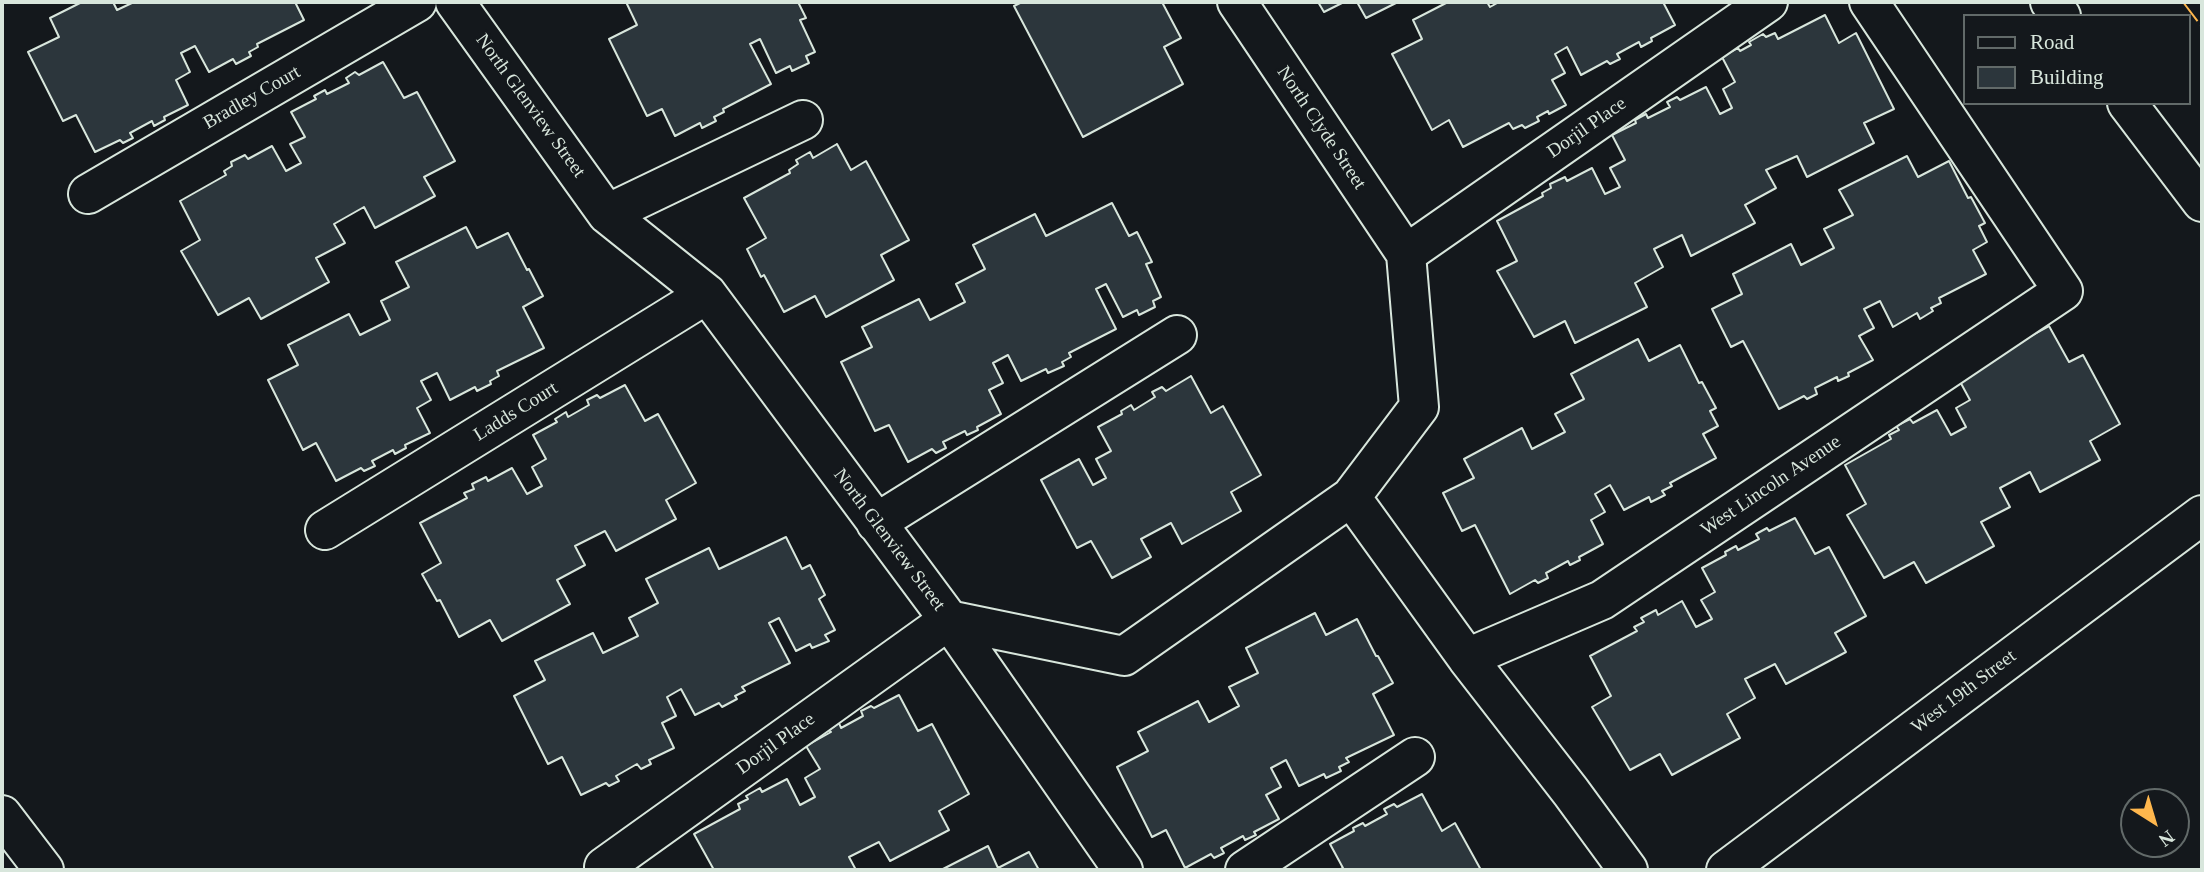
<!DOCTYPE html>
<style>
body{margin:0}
#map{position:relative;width:2204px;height:872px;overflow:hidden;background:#14181c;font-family:Georgia,serif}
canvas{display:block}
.frame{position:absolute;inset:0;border:4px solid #d8e6dc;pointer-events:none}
.legend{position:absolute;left:1963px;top:14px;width:228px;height:91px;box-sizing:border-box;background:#14181c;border:2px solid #626a69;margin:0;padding:9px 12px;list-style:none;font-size:21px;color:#d8e6dc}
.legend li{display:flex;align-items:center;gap:14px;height:35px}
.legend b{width:35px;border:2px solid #626a69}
.north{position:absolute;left:2120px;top:788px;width:70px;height:70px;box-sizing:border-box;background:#14181c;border:2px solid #626a69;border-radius:50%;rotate:143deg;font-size:19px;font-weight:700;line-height:28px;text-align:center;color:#d8e6dc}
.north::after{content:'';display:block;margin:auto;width:24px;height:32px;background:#ffb74d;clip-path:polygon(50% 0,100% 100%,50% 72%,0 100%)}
</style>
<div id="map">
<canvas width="2204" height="872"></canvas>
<div class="frame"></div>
<ul class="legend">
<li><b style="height:9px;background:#14181c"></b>Road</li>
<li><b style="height:19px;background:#2c363c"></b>Building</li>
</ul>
<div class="north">N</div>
</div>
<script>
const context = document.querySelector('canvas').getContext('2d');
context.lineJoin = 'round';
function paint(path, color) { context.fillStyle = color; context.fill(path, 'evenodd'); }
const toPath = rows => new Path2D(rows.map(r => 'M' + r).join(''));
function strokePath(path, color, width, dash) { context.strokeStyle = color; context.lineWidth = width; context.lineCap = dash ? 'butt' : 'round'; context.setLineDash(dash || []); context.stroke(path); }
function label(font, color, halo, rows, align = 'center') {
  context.font = font + ' Georgia,serif'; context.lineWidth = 5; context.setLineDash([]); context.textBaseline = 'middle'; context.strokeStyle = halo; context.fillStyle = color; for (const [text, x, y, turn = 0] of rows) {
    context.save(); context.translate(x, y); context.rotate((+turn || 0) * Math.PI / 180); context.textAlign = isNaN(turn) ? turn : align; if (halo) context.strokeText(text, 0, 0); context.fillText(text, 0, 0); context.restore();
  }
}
const building = toPath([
 [82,2,113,2,117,10,134,2,295,2,304,20,257,44,258,47,249,52,251,56,236,64,233,59,209,72,195,46,181,53,190,72,176,80,188,105,164,117,165,120,154,126,152,121,130,133,133,138,123,143,120,140,95,152,76,115,63,121,28,52,59,37,50,18,82,2],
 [626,2,798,2,806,18,800,20,815,52,806,56,809,63,792,71,790,66,776,73,760,39,750,44,771,84,723,109,724,112,714,117,716,121,702,128,700,123,675,136,662,109,647,116,609,39,637,25,626,2],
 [1022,2,1162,2,1181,38,1164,47,1183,84,1083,137,1014,6,1022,2],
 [1318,2,1344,2,1324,12,1318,2],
 [1357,2,1398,2,1366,18,1357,2],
 [1448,2,1487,2,1490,7,1499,2,1663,2,1675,25,1651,38,1652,41,1641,47,1639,42,1617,54,1620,59,1610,64,1607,61,1581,75,1567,47,1555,54,1565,73,1552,80,1566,105,1549,114,1548,111,1537,117,1539,121,1525,128,1522,125,1513,129,1509,123,1463,147,1449,120,1432,130,1392,54,1422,39,1413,20,1448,2],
 [1825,15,1839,43,1856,33,1894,109,1864,123,1874,143,1807,177,1797,156,1766,170,1776,188,1745,205,1755,223,1691,256,1682,235,1654,249,1663,267,1635,283,1647,307,1575,343,1565,321,1534,337,1497,271,1517,261,1497,221,1543,196,1542,193,1551,188,1550,184,1565,177,1567,181,1592,168,1605,194,1620,187,1610,168,1625,160,1612,135,1636,123,1635,120,1646,114,1648,118,1670,107,1667,102,1677,97,1680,100,1706,87,1720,114,1732,108,1723,89,1735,82,1722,57,1738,48,1740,51,1751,45,1749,42,1763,34,1766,37,1775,33,1778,39,1825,15],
 [383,62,404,98,417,92,455,161,424,177,435,196,375,228,364,207,334,224,345,243,316,258,329,282,261,319,249,298,218,315,181,251,200,240,180,201,226,175,224,171,232,166,231,162,245,155,248,159,272,146,286,171,301,163,290,144,305,137,291,112,316,99,314,96,325,90,327,94,349,83,346,78,355,72,359,75,383,62],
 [837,144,851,170,866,161,909,240,881,255,894,280,826,317,815,296,784,312,764,275,761,277,747,249,766,238,744,198,790,173,789,170,798,164,796,160,810,152,813,158,837,144],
 [1907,156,1918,177,1949,161,1968,198,1971,197,1985,223,1979,226,1987,242,1973,250,1986,274,1939,298,1941,303,1931,308,1933,311,1920,319,1917,313,1893,327,1880,301,1864,309,1874,328,1859,336,1873,360,1848,373,1849,376,1838,381,1837,377,1815,388,1817,394,1807,399,1804,396,1779,409,1743,341,1731,347,1712,309,1742,294,1733,274,1791,244,1801,265,1834,248,1824,229,1853,215,1839,190,1907,156],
 [1112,203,1129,236,1137,232,1152,262,1146,264,1161,297,1153,301,1155,307,1139,315,1137,310,1123,317,1106,284,1096,289,1116,329,1069,353,1071,357,1062,362,1064,366,1048,373,1046,369,1021,381,1008,355,993,363,1003,383,989,390,1001,414,977,427,978,430,967,435,965,431,943,442,946,448,936,453,932,449,908,462,889,425,875,431,841,362,872,347,862,327,919,299,930,320,965,302,956,284,985,269,973,245,1035,214,1046,236,1112,203],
 [466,227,477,248,508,233,527,270,529,269,543,296,523,307,544,348,497,371,499,376,490,381,491,384,477,391,475,387,450,400,437,373,421,381,431,400,417,408,430,433,405,445,406,448,395,454,393,450,372,461,375,466,364,471,361,468,336,481,316,443,303,450,268,380,298,365,288,345,349,314,360,335,390,320,381,301,409,287,396,262,466,227],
 [2049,326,2069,362,2083,355,2120,424,2090,441,2100,460,2040,492,2030,472,2000,488,2010,507,1981,522,1994,546,1926,583,1914,562,1884,578,1847,515,1866,504,1845,465,1891,439,1889,435,1899,430,1896,426,1910,419,1913,423,1937,410,1951,435,1966,427,1956,408,1970,400,1957,376,2049,326],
 [1638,339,1649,361,1680,345,1699,383,1702,382,1716,408,1710,411,1718,426,1703,434,1716,458,1670,483,1672,486,1662,491,1665,495,1651,502,1649,497,1624,510,1610,485,1595,494,1605,512,1591,520,1603,544,1579,557,1580,560,1570,565,1568,561,1546,573,1548,578,1538,583,1535,580,1510,594,1475,525,1462,531,1443,493,1474,478,1464,459,1522,428,1532,449,1565,432,1555,414,1584,399,1571,374,1638,339],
 [1191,376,1211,413,1223,406,1261,475,1231,492,1241,511,1182,544,1171,523,1141,539,1151,557,1112,578,1091,541,1077,548,1041,480,1079,459,1093,485,1106,478,1096,459,1111,451,1098,427,1122,414,1121,411,1131,405,1134,410,1155,397,1152,392,1162,387,1166,391,1191,376],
 [625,385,645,421,658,414,696,483,666,500,676,519,616,551,605,531,575,546,585,565,557,580,570,604,502,641,490,620,459,637,440,600,437,601,422,574,441,563,420,523,467,498,464,493,474,489,472,484,486,477,488,481,512,468,527,494,542,486,532,467,546,459,533,435,557,422,555,419,566,412,568,417,589,405,587,400,597,395,600,398,625,385],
 [1795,518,1815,554,1829,547,1866,616,1835,633,1846,652,1786,684,1775,664,1745,679,1755,698,1727,714,1740,738,1672,775,1660,754,1630,770,1592,707,1611,696,1590,656,1637,631,1634,627,1644,622,1641,618,1656,610,1658,615,1682,601,1696,627,1712,619,1701,600,1715,592,1702,568,1726,555,1725,552,1736,546,1738,550,1759,539,1756,534,1767,528,1769,531,1795,518],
 [786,537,802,569,810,565,825,595,819,599,835,630,825,635,829,641,812,648,810,644,796,651,779,618,769,623,790,663,742,687,745,691,735,696,737,699,722,707,719,703,695,715,681,689,667,697,676,716,662,723,674,748,649,760,651,764,641,769,637,764,616,776,619,781,609,786,606,783,581,795,562,757,548,764,514,696,545,680,535,661,593,633,603,653,638,636,629,618,658,603,646,579,709,548,719,569,786,537],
 [1315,613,1326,635,1357,619,1376,656,1378,656,1393,683,1373,694,1394,735,1346,758,1349,762,1339,767,1341,771,1326,778,1324,774,1299,786,1286,760,1271,768,1281,787,1266,795,1279,819,1254,832,1256,835,1245,840,1243,836,1221,848,1224,853,1214,858,1211,854,1185,868,1166,830,1152,837,1117,767,1148,751,1138,732,1198,701,1209,722,1239,706,1229,687,1258,673,1246,648,1315,613],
 [899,695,918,731,932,724,969,794,939,811,949,830,890,861,879,842,849,857,856,870,714,870,694,834,740,809,738,804,748,799,746,796,760,788,762,792,787,779,800,805,815,797,805,778,820,769,806,746,831,732,829,730,839,723,841,728,863,716,861,711,871,706,874,708,899,695],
 [1422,794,1442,831,1455,823,1481,870,1339,870,1343,868,1330,844,1354,831,1353,828,1363,823,1365,826,1387,814,1384,809,1394,804,1397,807,1422,794],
 [988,846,998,868,1029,852,1039,870,941,870,988,846]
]);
const street = toPath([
 [455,2,607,214,707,294,949,620,1124,656,1351,497,1419,407,1406,254,1237,2],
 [88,194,417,2],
 [607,214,803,120],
 [1406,254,1768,2],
 [1351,497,1467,658,1571,792,1628,870],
 [876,523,1177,335],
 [325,530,707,294],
 [1467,658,1602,600,2063,291,1869,2],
 [2,815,44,870],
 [606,870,604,867,949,620,1123,870],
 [1245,870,1415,757],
 [1726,870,2202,515]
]);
const secondary = toPath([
 [2050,2,2061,16],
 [2127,103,2202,202]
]);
const power = toPath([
 [2183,2,2202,27]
]);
const streetNames = [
 ["Bradley Court",252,98,-30],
 ["North Glenview Street",530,106,54],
 ["North Clyde Street",1321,128,56],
 ["Dorjil Place",1587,128,-35],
 ["Ladds Court",516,412,-32],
 ["West Lincoln Avenue",1771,486,-34],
 ["North Glenview Street",889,540,53],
 ["West 19th Street",1964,692,-37],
 ["Dorjil Place",776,744,-36]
];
paint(building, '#2c363c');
strokePath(building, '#d8e6dc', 2);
strokePath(street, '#d8e6dc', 42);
strokePath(secondary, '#d8e6dc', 42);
strokePath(street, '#14181c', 38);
strokePath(secondary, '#14181c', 38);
strokePath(power, '#ffb74d', 2, [24, 5, 3.5, 5]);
label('19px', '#d8e6dc', '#14181c', streetNames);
</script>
